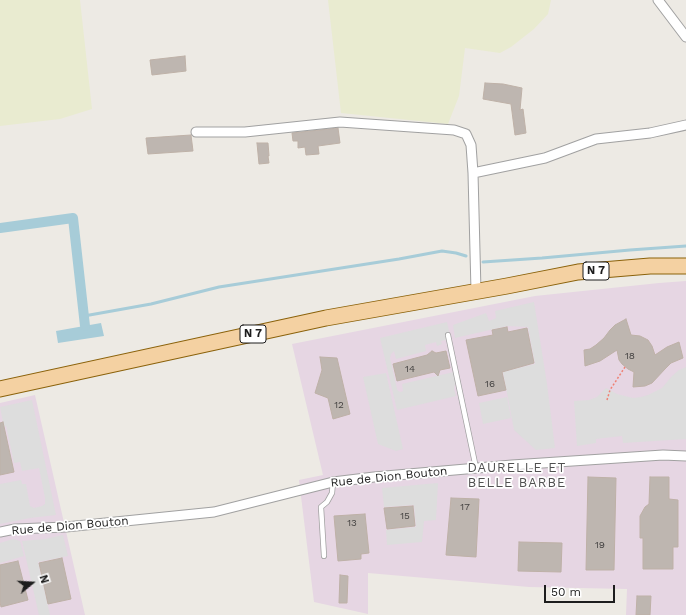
<!DOCTYPE html>
<style>
body{margin:0}
#map{position:relative;width:686px;height:615px;overflow:hidden;background:#edeae4;font-family:"Work Sans",sans-serif}
canvas{display:block}
.north{position:absolute;left:12px;top:563px;width:40px;height:40px;-webkit-text-stroke:3px #fff;paint-order:stroke;rotate:72deg;font-size:11px;font-weight:700;line-height:16px;text-align:center;color:#1d1d1d}
.north::after{content:'';display:block;margin:auto;width:14px;height:18px;background:#1d1d1d;clip-path:polygon(50% 0,100% 100%,50% 72%,0 100%)}
.scale{position:absolute;left:544px;top:585px;width:71px;height:18px;box-sizing:border-box;border:2px solid #1d1d1d;border-top:0;padding-left:5px;font-size:12px;line-height:14px;white-space:nowrap;color:#1d1d1d;-webkit-text-stroke:3px #fff;paint-order:stroke}
</style>
<div id="map">
<canvas width="686" height="615"></canvas>
<div class="north">N</div>
<div class="scale">50 m</div>
</div>
<script>
const context = document.querySelector('canvas').getContext('2d');
context.lineJoin = 'round';
function paint(path, color) { context.fillStyle = color; context.fill(path, 'evenodd'); }
const toPath = rows => new Path2D(rows.map(r => 'M' + r).join(''));
function strokePath(path, color, width, dash) { context.strokeStyle = color; context.lineWidth = width; context.lineCap = dash ? 'butt' : 'round'; context.setLineDash(dash || []); context.stroke(path); }
function label(font, color, halo, rows, align = 'center') {
  context.font = font + ' "Work Sans",sans-serif'; context.lineWidth = 3.5; context.setLineDash([]); context.textBaseline = 'middle'; context.strokeStyle = halo; context.fillStyle = color; for (const [text, x, y, turn = 0] of rows) {
    context.save(); context.translate(x, y); context.rotate((+turn || 0) * Math.PI / 180); context.textAlign = isNaN(turn) ? turn : align; if (halo) context.strokeText(text, 0, 0); context.fillText(text, 0, 0); context.restore();
  }
}
const industrial = toPath([
 [686,281,686,615,626,615,627,589,529,587,368,573,368,614,314,602,299,480,323,475,292,344,535,296,659,283],
 [35,395,85,615,0,615,0,403]
]);
const farmland = toPath([
 [0,0,80,0,92,109,60,119,0,126],
 [328,0,551,0,548,14,534,29,511,47,500,53,465,48,459,96,448,124,341,113]
]);
const parking = toPath([
 [534,302,547,384,555,448,536,450,514,430,503,372,535,364,528,327,507,326,455,338,453,325,486,313,489,321,496,318,495,311],
 [447,322,451,339,441,341,442,344,437,346,436,342,425,345,426,351,396,359,394,351,391,354,390,358,397,389,398,391,401,392,403,391,402,384,454,372,456,379,454,389,456,396,397,410,380,338],
 [686,367,686,439,623,443,622,436,596,439,596,443,577,446,574,401,589,400,597,397,606,388,617,394,633,398,641,397,648,395,662,388,672,376,679,370],
 [386,373,403,449,396,451,378,444,363,377],
 [507,397,511,418,483,424,479,403],
 [32,400,56,515,30,518,0,524,0,484,21,480,22,484,26,484,30,506,34,508,42,506,45,504,45,498,39,468,22,471,20,462,14,463,6,426,4,427,0,407],
 [438,483,436,520,424,521,422,542,387,545,386,530,416,527,414,505,384,507,382,488],
 [63,535,68,556,38,562,50,615,39,615,22,541,45,539],
 [13,539,20,541,24,556,0,563,0,543]
]);
const water = toPath([
 [101,323,104,336,58,343,56,331]
]);
const stream = toPath([
 [483,262,542,258,630,250,686,246],
 [84,316,151,304,219,287,399,259,442,251,456,253,466,256]
]);
const canal = toPath([
 [0,228,73,218,85,326]
]);
const building = toPath([
 [185,56,186,71,152,75,150,60,185,56],
 [485,83,503,84,522,88,520,110,523,109,526,133,515,135,511,104,483,99,485,83],
 [338,128,340,143,318,146,319,154,306,155,305,147,298,148,298,141,293,141,292,133,338,128],
 [191,135,193,151,148,154,146,138,191,135],
 [257,143,268,143,269,156,268,156,269,163,259,164,257,143],
 [626,319,631,335,640,336,648,340,652,346,655,355,667,347,679,342,683,358,671,363,665,369,652,383,645,386,633,387,634,372,628,369,622,364,619,360,617,350,600,361,585,366,584,350,590,349,596,345,604,338,610,330,615,325,626,319],
 [507,327,508,332,527,328,534,363,502,372,506,390,478,396,466,340,493,335,492,330,507,327],
 [432,351,436,353,446,351,450,368,440,370,438,376,434,372,397,381,393,364,427,355,432,351],
 [320,357,337,358,350,414,333,419,328,398,315,393,322,370,320,357],
 [3,422,14,472,0,475,0,423,3,422],
 [588,477,616,478,614,570,586,570,588,477],
 [650,477,669,477,669,499,678,500,678,547,673,547,673,569,643,569,643,538,640,538,640,516,645,507,649,504,650,477],
 [451,498,479,499,476,557,446,555,451,498],
 [413,506,415,526,387,529,384,508,413,506],
 [365,514,369,553,361,554,361,559,338,561,334,516,365,514],
 [519,542,562,543,561,572,518,571,519,542],
 [62,558,71,599,48,604,39,563,62,558],
 [18,561,28,600,1,607,0,602,0,565,18,561],
 [340,575,348,576,347,603,339,603,340,575],
 [637,596,651,596,650,615,636,615,637,596]
]);
const path = toPath([
 [607,400,610,390,625,367]
]);
const service = toPath([
 [448,335,476,468],
 [324,556,321,507,327,502,332,493,333,482]
]);
const minor = toPath([
 [658,0,686,37],
 [196,132,245,132,340,122,454,130,466,134,471,145,473,173,476,291],
 [473,173,545,158,596,139,650,133,686,125],
 [0,532,15,529,66,527,214,512,333,482,374,477,512,465,663,455,686,456]
]);
const primary = toPath([
 [0,389,326,318,507,286,578,272,650,266,686,266]
]);
const numberNames = [
 ["18",630,356],
 ["14",410,369],
 ["16",490,384],
 ["12",339,405],
 ["17",465,507],
 ["15",405,516],
 ["13",352,523],
 ["19",600,545]
];
const shields = [
 [596,271,26],
 [253,334,26]
];
const shieldNames = [
 ["N 7",596,271],
 ["N 7",253,334]
];
const streetNames = [
 ["Rue de Dion Bouton",389,477,-6],
 ["Rue de Dion Bouton",70,526,-5]
];
const neighbourhoodNames = [
 ["DAURELLE ET",517,468],
 ["BELLE BARBE",517,483]
];
paint(industrial, '#e6d6e3');
paint(farmland, '#e9ebd0');
paint(parking, '#ddd');
paint(water, '#a7ccd8');
strokePath(stream, '#a7ccd8', 3);
strokePath(canal, '#a7ccd8', 10);
paint(building, '#beb6b0');
strokePath(building, '#beb1a7', 1);
strokePath(service, '#a1a1a1', 6);
strokePath(minor, '#a1a1a1', 11);
strokePath(primary, '#8b620b', 17);
strokePath(path, '#ef8173', 1.5, [2, 2]);
strokePath(service, '#fff', 4.5);
strokePath(minor, '#fff', 9);
strokePath(primary, '#f4d1a2', 15);
label('10px', '#454342', null, numberNames);
for (const [x, y, w] of shields) { const box = new Path2D(); box.roundRect(x - w / 2, y - 9, w, 18, 3); context.fillStyle = '#fff'; context.fill(box); strokePath(box, '#1d1d1d', 1); }
label('bold 11px', '#1d1d1d', null, shieldNames);
label('12px', '#1d1d1d', '#fff', streetNames);
context.letterSpacing = '1px';
label('13px', '#505050', '#fff', neighbourhoodNames);
context.letterSpacing = '0px';
</script>
